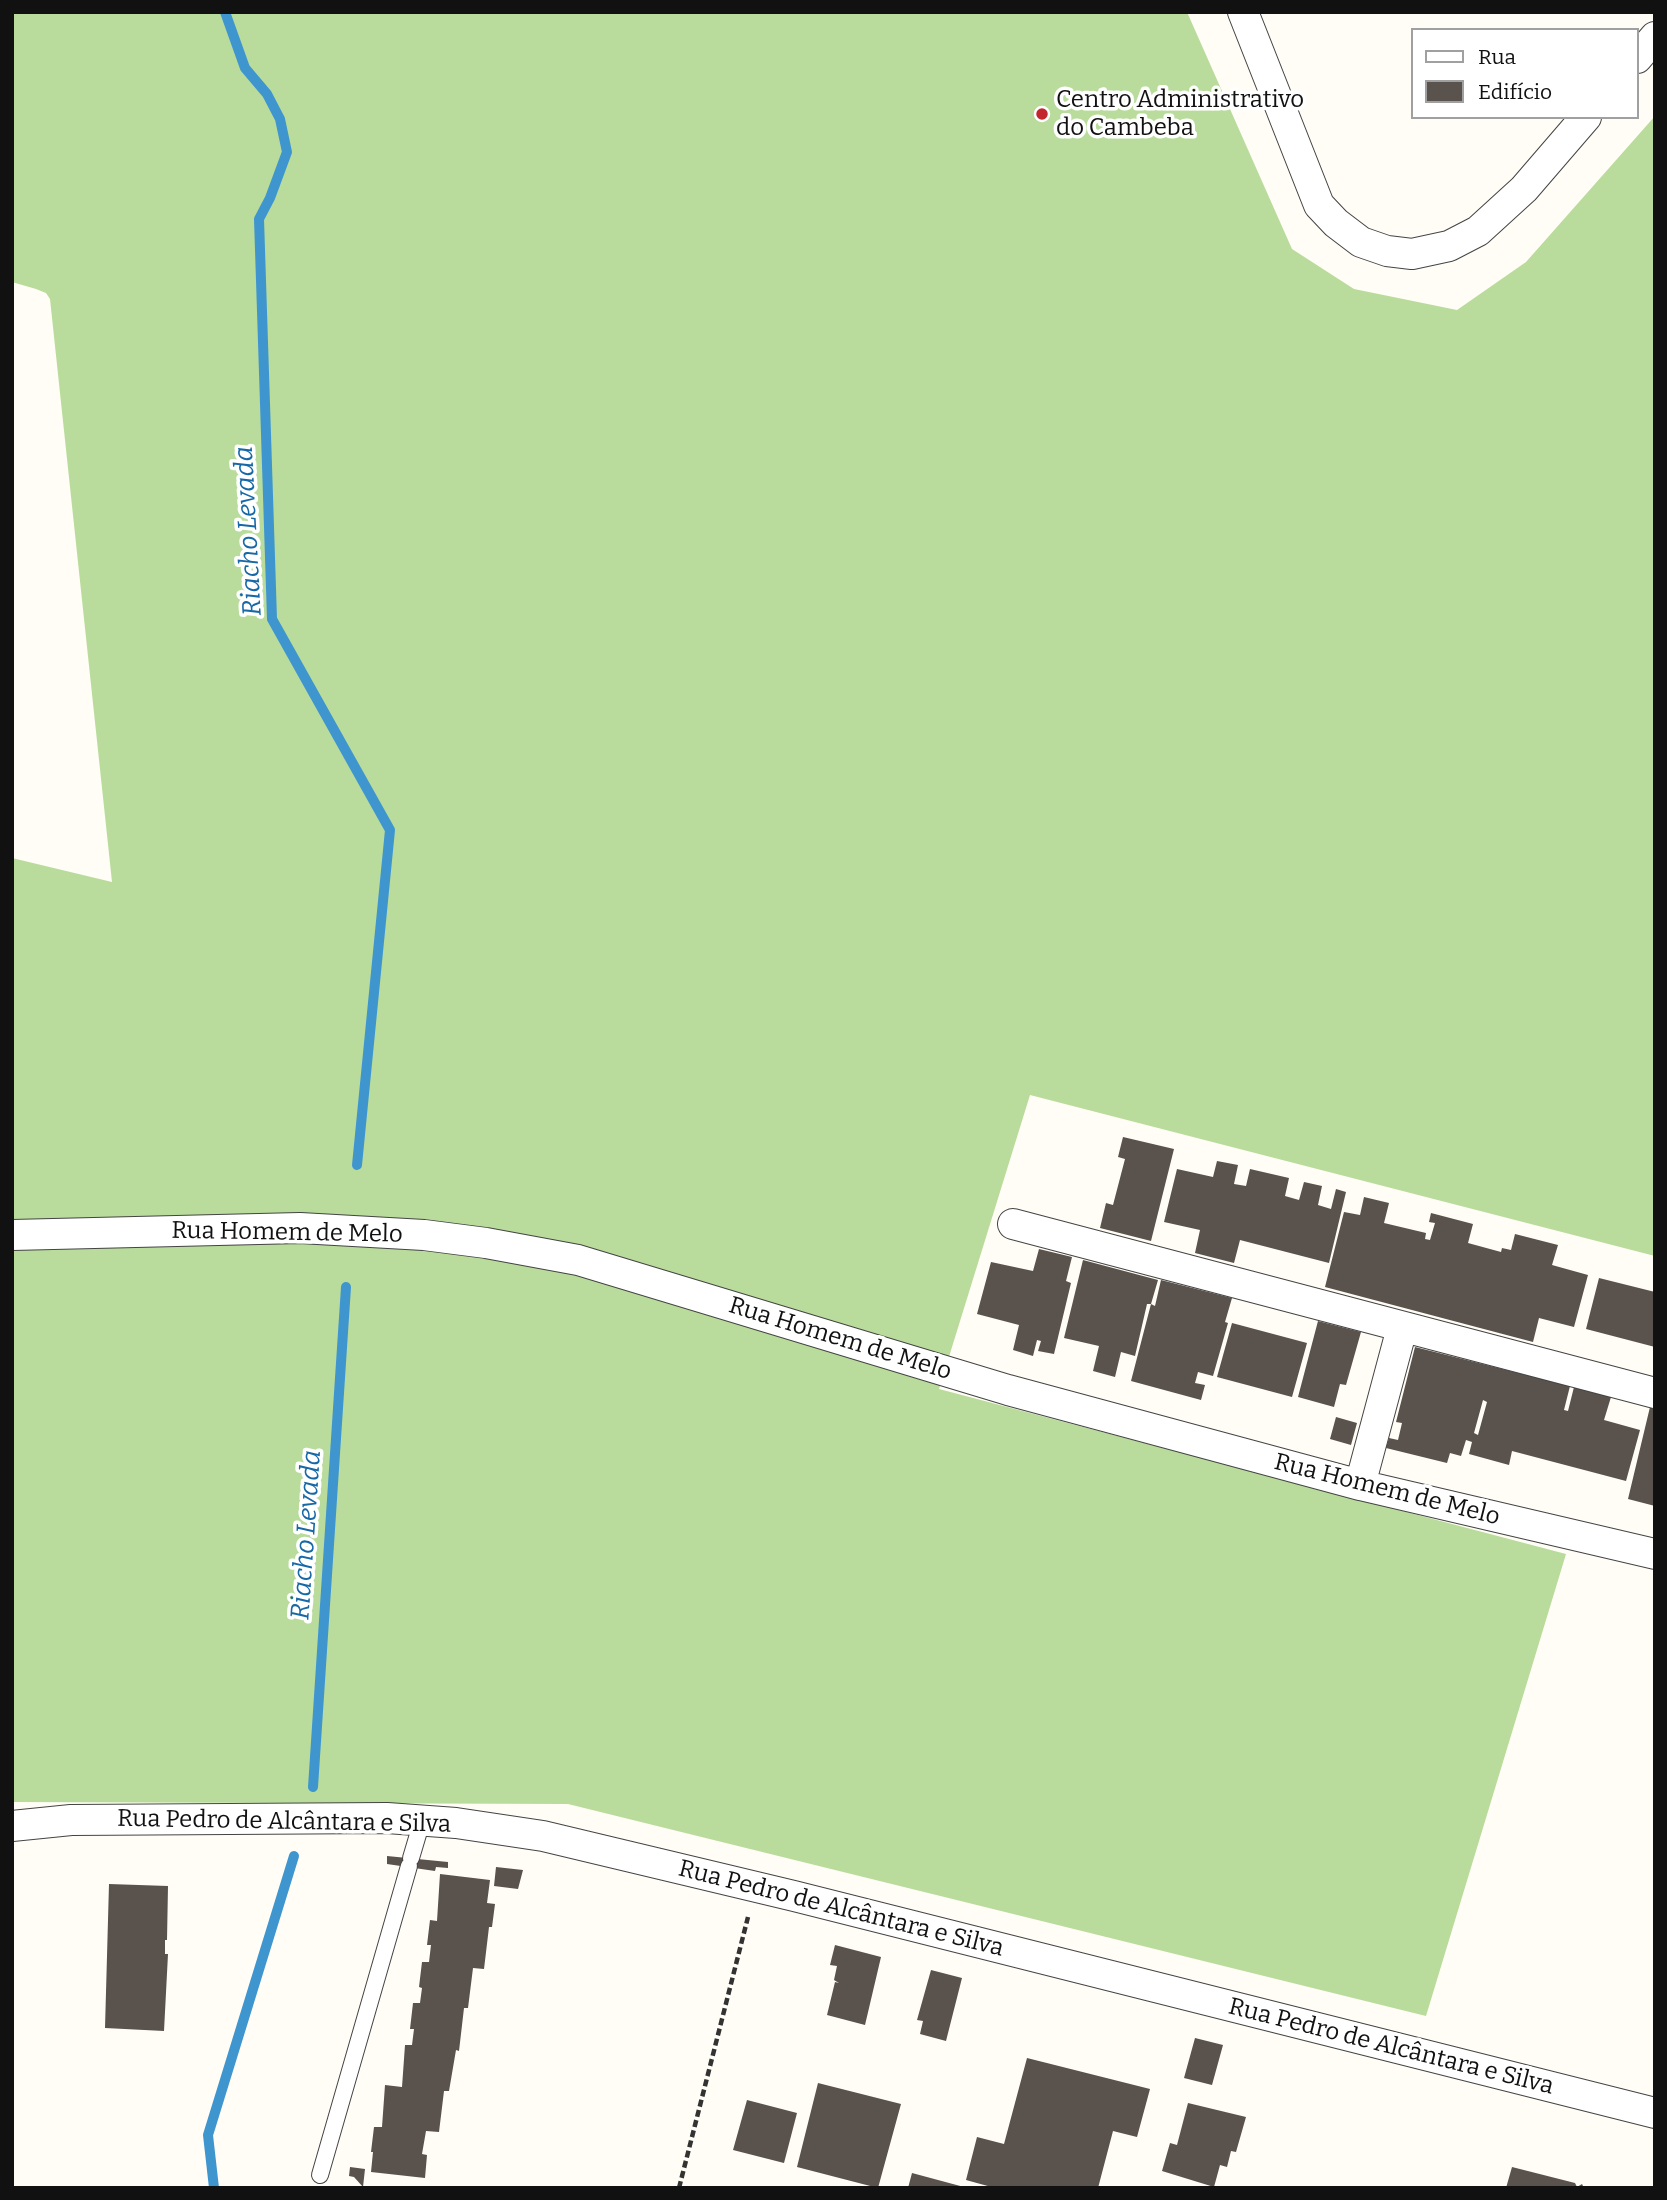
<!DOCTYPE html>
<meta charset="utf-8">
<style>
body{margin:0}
#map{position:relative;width:1667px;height:2200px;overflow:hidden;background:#fffdf5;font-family:Bitter,serif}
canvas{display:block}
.frame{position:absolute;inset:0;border:14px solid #111;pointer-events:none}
.legend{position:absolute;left:1411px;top:28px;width:228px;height:91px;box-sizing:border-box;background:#fff;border:2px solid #a0a0a0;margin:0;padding:9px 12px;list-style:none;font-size:21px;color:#111}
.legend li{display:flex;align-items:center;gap:14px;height:35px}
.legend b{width:35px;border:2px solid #a0a0a0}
</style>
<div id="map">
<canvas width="1667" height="2200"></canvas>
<div class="frame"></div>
<ul class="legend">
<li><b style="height:9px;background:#fff"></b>Rua</li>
<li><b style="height:19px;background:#5a524d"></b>Edifício</li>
</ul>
</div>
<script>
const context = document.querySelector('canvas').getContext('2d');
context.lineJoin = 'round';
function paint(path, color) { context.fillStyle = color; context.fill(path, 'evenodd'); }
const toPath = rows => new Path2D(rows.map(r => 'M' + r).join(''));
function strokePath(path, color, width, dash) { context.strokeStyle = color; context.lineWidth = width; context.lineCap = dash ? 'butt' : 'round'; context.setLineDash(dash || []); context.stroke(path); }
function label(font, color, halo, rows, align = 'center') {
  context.font = font + ' Bitter,serif'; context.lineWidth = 7; context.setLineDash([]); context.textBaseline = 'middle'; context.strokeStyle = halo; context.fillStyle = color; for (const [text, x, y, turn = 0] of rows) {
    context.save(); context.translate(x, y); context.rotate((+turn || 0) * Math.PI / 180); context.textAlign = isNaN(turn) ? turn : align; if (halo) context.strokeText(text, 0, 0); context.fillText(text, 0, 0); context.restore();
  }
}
const forest = toPath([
 [12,12,1187,12,1292,249,1354,289,1457,310,1526,262,1655,116,1655,1256,1030,1095,939,1389,1566,1554,1426,2016,568,1804,12,1802,12,858,112,882,50,299,46,293,36,289,12,282]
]);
const stream = toPath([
 [225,12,245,68,267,94,280,119,287,152,270,198,259,219,272,619,390,830,357,1165],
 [313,1787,346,1287],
 [214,2188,208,2135,294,1856]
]);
const building = toPath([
 [1123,1137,1174,1149,1151,1241,1100,1228,1106,1203,1113,1205,1125,1159,1118,1157],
 [1217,1161,1238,1165,1234,1184,1246,1186,1250,1169,1289,1178,1285,1196,1299,1200,1304,1182,1322,1186,1318,1205,1331,1209,1336,1189,1346,1192,1329,1263,1240,1240,1234,1263,1195,1253,1200,1230,1164,1222,1177,1169,1213,1177],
 [1364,1197,1389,1203,1384,1223,1426,1233,1425,1239,1430,1240,1435,1223,1429,1222,1431,1213,1473,1224,1468,1243,1501,1252,1502,1248,1511,1250,1515,1234,1558,1245,1552,1265,1588,1275,1574,1327,1539,1318,1533,1342,1325,1287,1344,1212,1360,1215],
 [1039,1249,1072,1257,1066,1281,1071,1283,1054,1354,1038,1351,1041,1341,1037,1340,1033,1356,1013,1350,1019,1325,977,1314,991,1262,1033,1271],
 [1083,1260,1158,1280,1151,1304,1147,1304,1135,1356,1121,1352,1115,1377,1093,1371,1099,1346,1064,1338],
 [1599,1278,1655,1292,1655,1347,1586,1329],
 [1161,1280,1232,1298,1225,1322,1228,1323,1213,1376,1198,1372,1195,1383,1205,1385,1201,1400,1131,1381,1151,1304,1155,1306],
 [1318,1321,1361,1332,1346,1385,1340,1384,1334,1407,1298,1397],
 [1232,1323,1307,1343,1292,1397,1217,1377],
 [1415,1347,1570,1386,1564,1410,1568,1411,1574,1387,1611,1397,1604,1420,1640,1430,1626,1481,1512,1451,1509,1465,1469,1454,1472,1442,1466,1440,1461,1456,1450,1453,1447,1463,1386,1448,1389,1438,1398,1440,1402,1423,1396,1422],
 [1483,1400,1487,1402,1478,1435,1474,1433],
 [1650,1407,1655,1408,1655,1506,1628,1499],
 [1336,1417,1357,1423,1351,1445,1330,1439],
 [387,1856,448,1862,448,1868,436,1867,435,1871,387,1864],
 [496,1867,523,1870,518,1889,494,1886],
 [440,1874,490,1880,487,1903,495,1904,492,1927,489,1927,484,1969,473,1968,468,2008,464,2008,459,2051,456,2050,449,2091,444,2091,439,2132,426,2131,422,2154,427,2155,425,2178,371,2172,373,2152,371,2152,374,2127,382,2127,385,2085,402,2087,405,2045,412,2045,414,2029,410,2029,413,2003,420,2003,422,1988,419,1987,422,1962,429,1962,431,1945,427,1945,430,1920,437,1921],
 [109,1884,168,1886,167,1940,165,1940,165,1954,168,1954,164,2031,105,2028],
 [835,1945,881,1957,865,2025,827,2015,835,1982,839,1983,834,1980,837,1966,830,1965],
 [931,1970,962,1978,946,2041,920,2034,923,2021,917,2020],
 [1195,2038,1223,2045,1212,2085,1184,2078],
 [1027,2058,1150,2089,1137,2137,1113,2131,1098,2188,995,2188,966,2180,977,2137,1004,2144],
 [818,2083,901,2104,878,2188,797,2167],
 [747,2100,797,2113,784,2163,733,2150],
 [1188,2103,1246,2117,1236,2152,1231,2151,1227,2167,1220,2165,1214,2187,1162,2171,1170,2143,1177,2145],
 [350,2167,365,2169,363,2187,354,2177,349,2176],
 [1512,2167,1575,2183,1577,2187,1582,2184,1584,2188,1506,2188],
 [912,2173,964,2187,964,2188,908,2188]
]);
const path = toPath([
 [679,2188,748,1917]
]);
const service = toPath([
 [411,1858,422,1821],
 [320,2175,409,1866]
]);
const minor = toPath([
 [1243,12,1319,205,1336,223,1361,242,1387,251,1412,254,1449,246,1478,231,1524,189,1586,117],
 [1637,58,1655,37],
 [1013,1224,1655,1393],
 [12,1235,300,1228,424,1235,486,1243,578,1260,1008,1390,1360,1485,1655,1554],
 [1360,1485,1402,1328],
 [12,1826,71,1820,387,1818,456,1823,543,1836,794,1896,1655,2113]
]);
const markers = [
 [1042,114,7,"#c4262e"]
];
const poiNames = [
 ["Centro Administrativo",1056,100],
 ["do Cambeba",1056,128]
];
const streetNames = [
 ["Rua Homem de Melo",287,1233,1],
 ["Rua Homem de Melo",840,1339,17],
 ["Rua Homem de Melo",1387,1490,14],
 ["Rua Pedro de Alcântara e Silva",284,1822,1],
 ["Rua Pedro de Alcântara e Silva",841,1909,14],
 ["Rua Pedro de Alcântara e Silva",1391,2047,14]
];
const waterNames = [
 ["Riacho Levada",249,531,-93],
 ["Riacho Levada",307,1535,-86]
];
paint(forest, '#b9dc9c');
strokePath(stream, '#3f96cf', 10);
paint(building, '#5a524d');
strokePath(service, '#444', 18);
strokePath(minor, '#444', 32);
strokePath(path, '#333', 4.5, [7, 3.5]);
strokePath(service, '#fff', 16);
strokePath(minor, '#fff', 30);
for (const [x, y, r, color] of markers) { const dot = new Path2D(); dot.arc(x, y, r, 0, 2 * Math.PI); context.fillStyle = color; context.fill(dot); strokePath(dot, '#fff', 2.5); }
label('24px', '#111', '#fff', poiNames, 'left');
label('24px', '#111', '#fff', streetNames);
label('italic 26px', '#1768a6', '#fff', waterNames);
</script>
